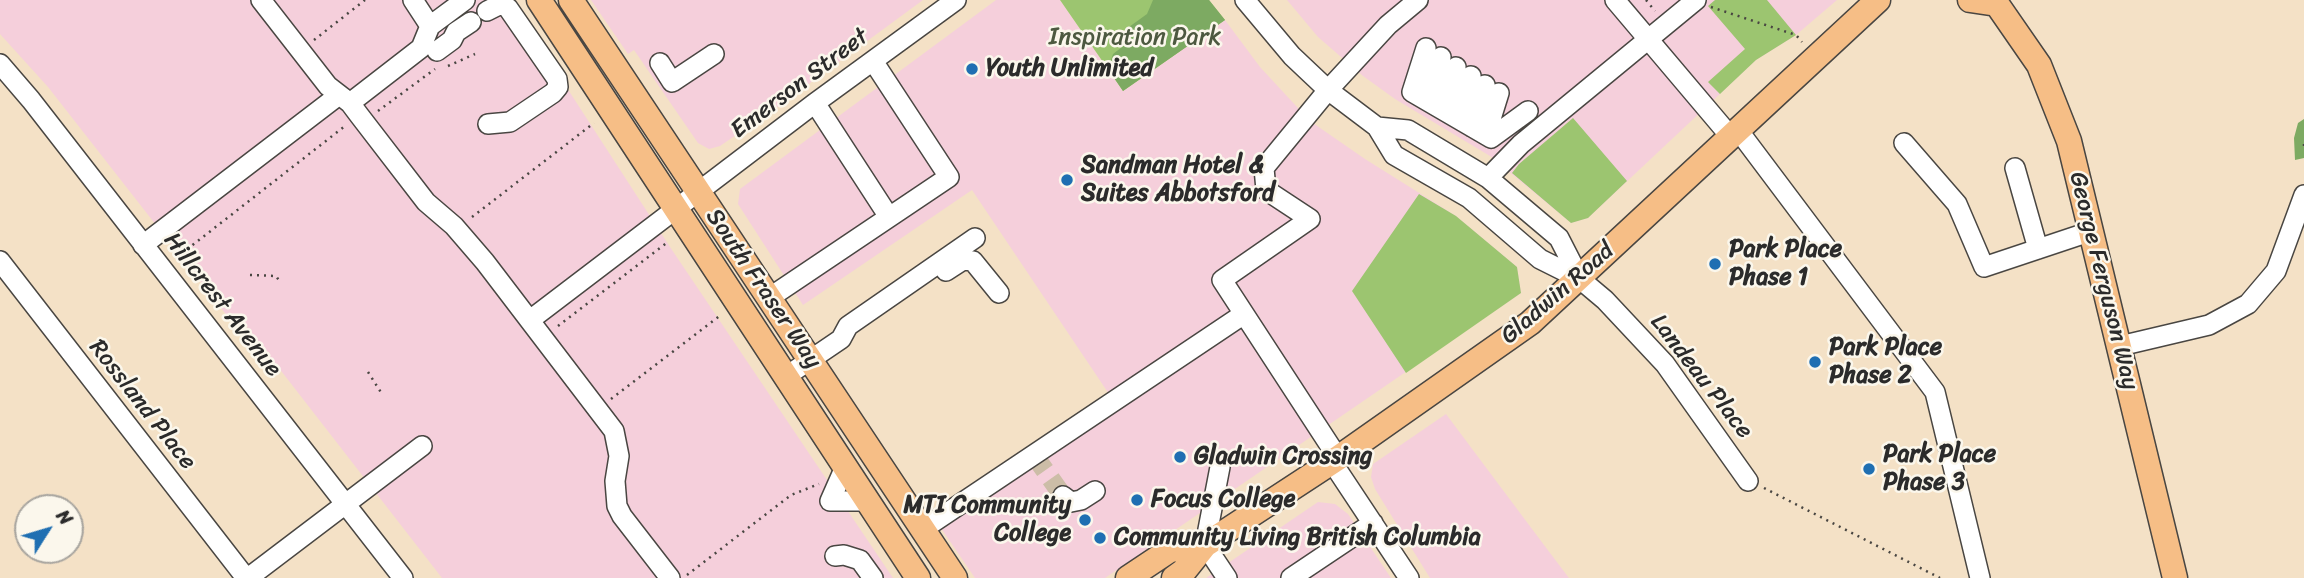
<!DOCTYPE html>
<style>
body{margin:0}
#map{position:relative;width:2304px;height:578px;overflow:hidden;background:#f4e1c6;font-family:Sriracha,sans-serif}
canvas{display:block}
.north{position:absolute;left:14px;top:494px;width:70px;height:70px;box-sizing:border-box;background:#fbf7ec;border:2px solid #a8a59f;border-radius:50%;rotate:53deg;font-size:19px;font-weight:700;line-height:28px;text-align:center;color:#2b2b2b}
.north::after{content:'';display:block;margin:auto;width:24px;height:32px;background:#1f6fb2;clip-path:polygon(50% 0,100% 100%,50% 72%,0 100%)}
</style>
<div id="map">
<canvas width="2304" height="578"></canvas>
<div class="north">N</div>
</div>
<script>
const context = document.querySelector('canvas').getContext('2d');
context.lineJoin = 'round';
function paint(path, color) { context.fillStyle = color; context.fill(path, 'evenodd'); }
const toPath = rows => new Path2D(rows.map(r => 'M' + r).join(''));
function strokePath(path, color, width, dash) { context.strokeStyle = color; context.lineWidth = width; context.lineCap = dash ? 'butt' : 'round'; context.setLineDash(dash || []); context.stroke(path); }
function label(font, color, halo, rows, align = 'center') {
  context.font = font + ' Sriracha,sans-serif'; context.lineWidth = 5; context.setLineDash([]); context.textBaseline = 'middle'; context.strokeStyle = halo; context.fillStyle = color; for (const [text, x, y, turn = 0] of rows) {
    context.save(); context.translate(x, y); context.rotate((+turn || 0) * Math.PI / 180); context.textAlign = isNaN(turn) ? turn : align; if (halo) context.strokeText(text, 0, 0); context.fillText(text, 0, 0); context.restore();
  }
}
const built = toPath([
 [0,0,510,0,670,247,893,578,442,578,247,327,228,317,48,87,0,34],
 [591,0,923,0,776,108,720,146,709,149,698,143,634,50,628,54],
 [996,0,1060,0,1123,91,1225,20,1260,67,1310,121,1365,159,1456,216,1517,267,1521,293,1105,578,975,578,930,512,1109,394,972,190,803,305,738,204,740,189],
 [1287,0,1837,0,1796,35,1756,60,1588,218,1571,223,1490,156,1395,99,1363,76,1318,37],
 [1446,414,1544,545,1569,578,1430,578,1375,489,1371,477,1373,464],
 [1318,502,1335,504,1348,514,1391,578,1206,578]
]);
const green = toPath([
 [1060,0,1209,0,1225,20,1123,91],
 [1715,0,1767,0,1796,35,1756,60,1720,94,1708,82,1745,49,1708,6],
 [1573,118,1627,181,1588,218,1571,223,1512,173,1519,164],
 [1419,194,1456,216,1517,267,1521,293,1406,373,1352,291]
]);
const forest = toPath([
 [1153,0,1209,0,1225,20,1123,91,1108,69,1113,54,1126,44,1129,27,1147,14],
 [2304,119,2304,158,2295,160,2294,138,2298,123]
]);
const minorTunnel = toPath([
 [1034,455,1063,496]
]);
const path = toPath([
 [1646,0,1655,11],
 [1711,7,1796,35,1802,42],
 [314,40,365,0],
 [448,66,475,54],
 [378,111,435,69],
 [2304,144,2304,151],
 [472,217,594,123],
 [176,258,345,126],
 [250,275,276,276,280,282],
 [558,326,669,241],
 [368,372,382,394],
 [611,399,722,314],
 [1764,488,1940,578],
 [687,575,791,495,819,484]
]);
const minor = toPath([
 [261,0,328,86,350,103,359,115,426,202,454,226,485,262,614,431,619,456,615,481,617,506,622,516,670,578],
 [413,0,430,26],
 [1245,0,1292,56,1328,90,1377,127,1394,155,1469,198,1540,259,1580,279,1605,300,1665,364,1748,481],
 [1615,0,1730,136],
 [487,11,501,4,508,8,557,79,558,87,553,93,510,122,488,124],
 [1426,48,1412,92,1491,138,1528,111],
 [437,51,452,40,456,32,471,22],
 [660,63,672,82,714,54],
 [0,64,31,100,403,578],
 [1428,101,1441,57],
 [350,103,421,48,430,26,465,0],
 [815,103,889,217],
 [1443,110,1456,67],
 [1458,118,1471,76],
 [1377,127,1408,130,1488,178,1559,238,1580,279],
 [1472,127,1485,85],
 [1738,130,1935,392,1980,578],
 [1486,135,1499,93],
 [1904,143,1957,204,1984,267,2092,231],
 [2015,168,2038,249],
 [1488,178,1521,144,1696,0],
 [143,245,339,95],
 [0,261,246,578],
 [946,271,963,260,973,261,999,293],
 [769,298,949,177,873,61],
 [530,320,815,103,956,0],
 [2120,346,2209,325,2248,304,2276,271,2304,195],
 [785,377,841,339,848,326,975,238],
 [1338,458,1222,280,1310,219,1266,190,1264,168,1328,90,1388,25,1418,0],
 [1332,462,1409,578],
 [845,467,830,501,867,501],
 [1220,467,1205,545,1227,578],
 [1063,496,1071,502,1081,500,1095,491],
 [923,529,1244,314],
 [835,556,844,555,860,560,873,578],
 [248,578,422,446],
 [1291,578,1373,523]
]);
const major = toPath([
 [539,0,918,578],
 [571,0,955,578],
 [1970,0,1997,4],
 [1994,0,2039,65,2069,141,2175,578],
 [1128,578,1170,550,1205,545],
 [1174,578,1185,570,1205,545,1338,458,1530,323,1878,0]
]);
const markers = [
 [972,69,7,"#1f6fb2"],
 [1067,180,7,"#1f6fb2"],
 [1715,264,7,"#1f6fb2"],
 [1815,362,7,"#1f6fb2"],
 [1180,457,7,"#1f6fb2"],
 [1869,469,7,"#1f6fb2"],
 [1137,500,7,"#1f6fb2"],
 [1085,520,7,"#1f6fb2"],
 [1100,538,7,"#1f6fb2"]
];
const parkNames = [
 ["Inspiration Park",1135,38]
];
const poiNames = [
 ["Youth Unlimited",986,69],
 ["Sandman Hotel &",1081,166],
 ["Suites Abbotsford",1081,194],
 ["Park Place",1729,250],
 ["Phase 1",1729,278],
 ["Park Place",1829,348],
 ["Phase 2",1829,376],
 ["Park Place",1883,455],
 ["Phase 3",1883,483],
 ["Gladwin Crossing",1194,457],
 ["Focus College",1151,500],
 ["MTI Community",1071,506,"right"],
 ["College",1071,534,"right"],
 ["Community Living British Columbia",1114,538]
];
const streetNames = [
 ["Emerson Street",800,84,-37],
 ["George Ferguson Way",2103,281,76],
 ["South Fraser Way",763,289,56],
 ["Gladwin Road",1558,294,-41],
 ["Hillcrest Avenue",222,305,52],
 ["Landeau Place",1701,377,52],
 ["Rossland Place",142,405,52]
];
paint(built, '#f5cfdb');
paint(green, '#9cc570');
paint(forest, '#7daa62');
strokePath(minorTunnel, '#ccbda7', 19, [19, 10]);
strokePath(minor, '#494642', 22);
strokePath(major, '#494642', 27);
strokePath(path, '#494642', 2.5, [2, 5]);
strokePath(minor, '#fff', 19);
strokePath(major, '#f6be86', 24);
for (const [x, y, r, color] of markers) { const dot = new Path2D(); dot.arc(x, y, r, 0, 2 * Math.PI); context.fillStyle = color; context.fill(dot); strokePath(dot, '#fbf7ec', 2.5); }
label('24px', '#4d5940', '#fbf7ec', parkNames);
label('bold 24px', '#2b2b2b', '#fbf7ec', poiNames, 'left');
label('24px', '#2b2b2b', '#fbf7ec', streetNames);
</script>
